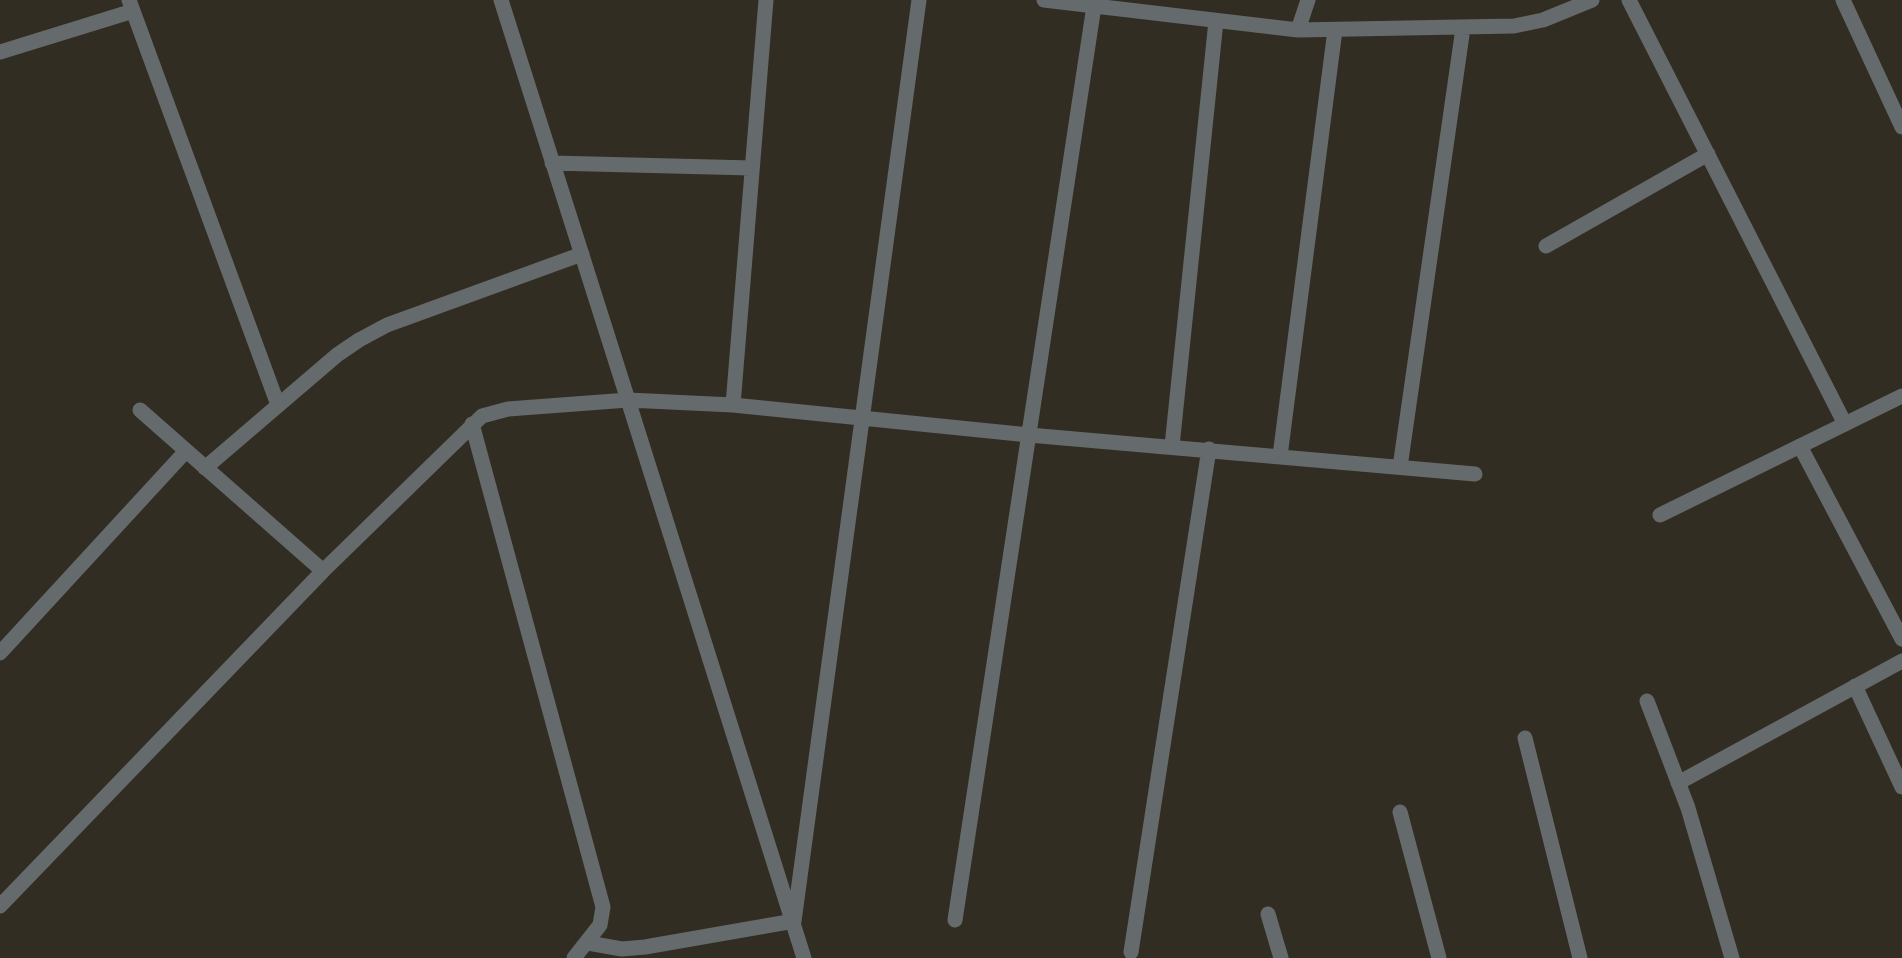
<!DOCTYPE html>
<style>
body{margin:0}
canvas{display:block;background:#312d23}
</style>
<canvas width="1902" height="958"></canvas>
<script>
const context = document.querySelector('canvas').getContext('2d');
context.lineJoin = 'round';
const toPath = rows => new Path2D(rows.map(r => 'M' + r).join(''));
function strokePath(path, color, width, dash) { context.strokeStyle = color; context.lineWidth = width; context.lineCap = dash ? 'butt' : 'round'; context.setLineDash(dash || []); context.stroke(path); }
const street = toPath([
 [129,0,278,405],
 [1044,0,1298,30,1308,0],
 [1629,0,1845,424],
 [1843,0,1902,127],
 [1298,30,1514,26,1543,20,1592,0],
 [0,52,133,11],
 [552,163,752,168],
 [1546,246,1708,154],
 [733,405,766,0],
 [140,410,323,571],
 [472,424,603,907,600,925,574,958],
 [1172,446,1216,21],
 [1800,446,1902,639],
 [1280,456,1335,30],
 [1400,467,1463,28],
 [205,468,337,355,359,340,387,325,582,254],
 [1660,515,1902,396],
 [0,653,186,451],
 [1855,686,1902,787],
 [1647,701,1688,808,1732,958],
 [1525,738,1580,958],
 [1678,783,1902,661],
 [1400,812,1439,958],
 [0,906,323,571,482,416,508,409,628,400,501,0],
 [1268,914,1281,958],
 [955,920,1094,6],
 [588,943,622,949,645,947,794,921,919,0],
 [1131,952,1209,449],
 [804,958,628,400,733,405,1029,435,1475,474]
]);
strokePath(street, '#656b6c', 15);
</script>
